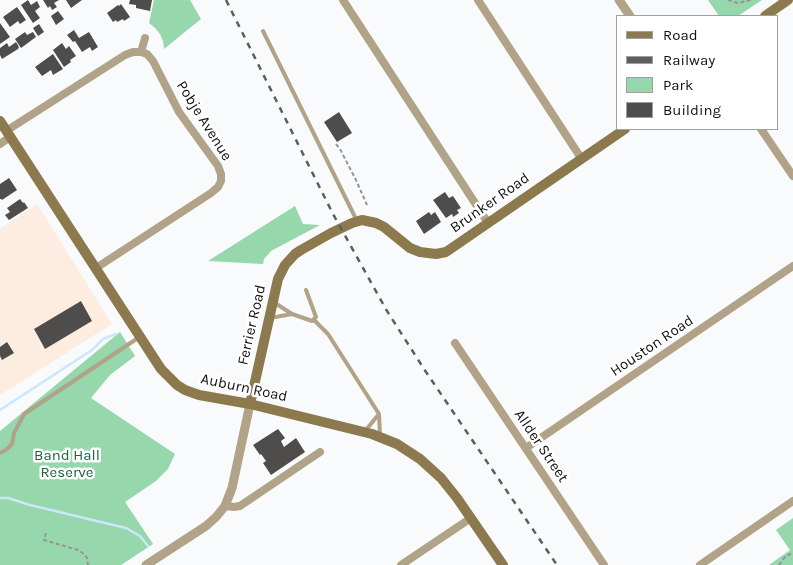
<!DOCTYPE html>
<style>
body{margin:0}
#map{position:relative;width:793px;height:565px;overflow:hidden;background:#f8fafc;font-family:Karla,sans-serif}
canvas{display:block}
.legend{position:absolute;left:616px;top:15px;width:162px;height:115px;box-sizing:border-box;background:#fff;border:1px solid #9fa0a0;margin:0;padding:6px 9px;list-style:none;font-size:15px;color:#101111}
.legend li{display:flex;align-items:center;gap:10px;height:25px}
.legend b{width:25px;border:1px solid #9fa0a0}
</style>
<div id="map">
<canvas width="793" height="565"></canvas>
<ul class="legend">
<li><b style="height:6px;background:#8c7a4e"></b>Road</li>
<li><b style="height:6px;background:#5d5f5f"></b>Railway</li>
<li><b style="height:14px;background:#96d7ac"></b>Park</li>
<li><b style="height:14px;background:#4e4d4b"></b>Building</li>
</ul>
</div>
<script>
const context = document.querySelector('canvas').getContext('2d');
context.lineJoin = 'round';
function paint(path, color) { context.fillStyle = color; context.fill(path, 'evenodd'); }
const toPath = rows => new Path2D(rows.map(r => 'M' + r).join(''));
function strokePath(path, color, width, dash) { context.strokeStyle = color; context.lineWidth = width; context.lineCap = dash ? 'butt' : 'round'; context.setLineDash(dash || []); context.stroke(path); }
function label(font, color, halo, rows, align = 'center') {
  context.font = font + ' Karla,sans-serif'; context.lineWidth = 5; context.setLineDash([]); context.textBaseline = 'middle'; context.strokeStyle = halo; context.fillStyle = color; for (const [text, x, y, turn = 0] of rows) {
    context.save(); context.translate(x, y); context.rotate((+turn || 0) * Math.PI / 180); context.textAlign = isNaN(turn) ? turn : align; if (halo) context.strokeText(text, 0, 0); context.fillText(text, 0, 0); context.restore();
  }
}
const education = toPath([
 [37,204,112,324,0,395,0,229]
]);
const green = toPath([
 [154,0,190,0,201,19,164,49,163,41,160,34,155,28,149,23],
 [708,0,762,0,738,16,719,16],
 [295,206,303,224,320,225,271,251,264,259,263,264,208,261],
 [120,332,135,356,110,375,91,398,175,454,168,469,156,481,125,502,153,544,121,565,0,565,0,431],
 [793,518,793,565,769,565,790,550,776,530]
]);
const stream = toPath([
 [0,410,92,350,103,339,116,334],
 [0,498,8,498,30,505,126,528,140,536,148,546]
]);
const building = toPath([
 [28,0,31,5,37,1,40,7,35,11,40,18,33,23,21,5],
 [43,0,59,0,54,3,57,7,52,10,50,6,48,8],
 [66,0,82,0,71,8],
 [130,0,152,0,150,11,136,8,136,5,129,4],
 [121,4,130,17,124,21,123,19,117,22,116,20,113,22,107,13,118,5,119,6],
 [17,7,26,20,20,24,18,21,10,27,3,17],
 [58,11,64,19,56,25,51,16],
 [0,23,10,37,0,44],
 [39,24,44,32,38,36,33,28],
 [74,30,79,38,89,32,98,47,92,51,90,47,82,52,75,41,73,42,67,35],
 [25,32,27,35,33,32,36,37,21,48,15,39],
 [16,42,19,47,18,49,2,59,0,55,0,48,7,43,9,47],
 [62,43,66,49,69,46,76,56,70,60,71,62,64,67,53,50],
 [53,54,63,69,53,75,51,70,42,76,35,67],
 [339,112,352,133,337,142,324,122],
 [9,178,17,190,2,200,1,199,0,199,0,184],
 [445,192,449,198,453,196,461,208,457,210,459,213,453,217,452,214,446,218,433,200],
 [20,199,23,203,24,202,28,208,9,220,5,215,10,212,7,208],
 [429,212,431,215,435,212,441,222,424,234,416,221],
 [81,301,92,321,45,349,34,329],
 [7,342,14,353,2,360,0,356,0,347],
 [278,429,285,438,281,441,284,447,296,438,305,452,271,475,263,463,266,461,261,454,260,455,253,445]
]);
const path = toPath([
 [728,0,738,3,751,0],
 [336,144,340,149,356,180,367,205],
 [46,533,44,540,78,550,84,554,87,558,88,565],
 [779,565,784,558,793,552]
]);
const service = toPath([
 [263,31,357,221],
 [275,303,292,314,312,321,316,317,306,290],
 [270,318,292,314],
 [314,320,328,334,379,414,380,435],
 [365,431,379,414],
 [0,453,6,450,12,444,14,433,24,414,138,338]
]);
const minor = toPath([
 [343,0,488,223],
 [478,0,581,158],
 [141,52,145,38],
 [761,129,793,176],
 [6,131,125,55,133,52,141,52,147,54,153,61,179,112,218,166,221,174,221,181,218,187,211,193,96,268],
 [0,144,10,137],
 [455,343,604,565],
 [526,448,793,266],
 [225,506,234,507,240,506,320,452],
 [401,565,471,518],
 [700,565,793,501]
]);
const tertiary = toPath([
 [619,0,630,16],
 [146,565,206,526,216,517,225,506,232,488,250,404]
]);
const secondary = toPath([
 [765,16,788,0],
 [0,121,161,369,177,385,185,390,199,395,250,404,372,434,397,444,420,459,441,478,457,498,503,565],
 [250,404,278,279,285,265,295,254,301,250,331,233,352,223,362,220,376,223,384,227,410,248,420,252,436,254,446,252,625,129]
]);
const rail = toPath([
 [226,0,333,214,387,311,424,369,557,565]
]);
const streetNames = [
 ["Pobje Avenue",204,121,58],
 ["Brunker Road",490,203,-35],
 ["Ferrier Road",252,325,-77],
 ["Houston Road",652,346,-34],
 ["Auburn Road",244,388,12],
 ["Allder Street",541,446,56]
];
const parkNames = [
 ["Band Hall",67,456],
 ["Reserve",67,473]
];
paint(education, '#fdece0');
paint(green, '#96d7ac');
strokePath(stream, '#cde6fa', 2.5);
paint(building, '#4e4d4b');
strokePath(path, '#949597', 2, [4, 2.5]);
strokePath(service, '#b0a387', 4);
strokePath(minor, '#b0a387', 8);
strokePath(tertiary, '#b0a387', 9);
strokePath(secondary, '#8c7a4e', 10);
strokePath(rail, '#5d5f5f', 2.5, [6, 6]);
label('15px', '#101111', '#fff', streetNames);
label('15px', '#18663c', '#fff', parkNames);
</script>
